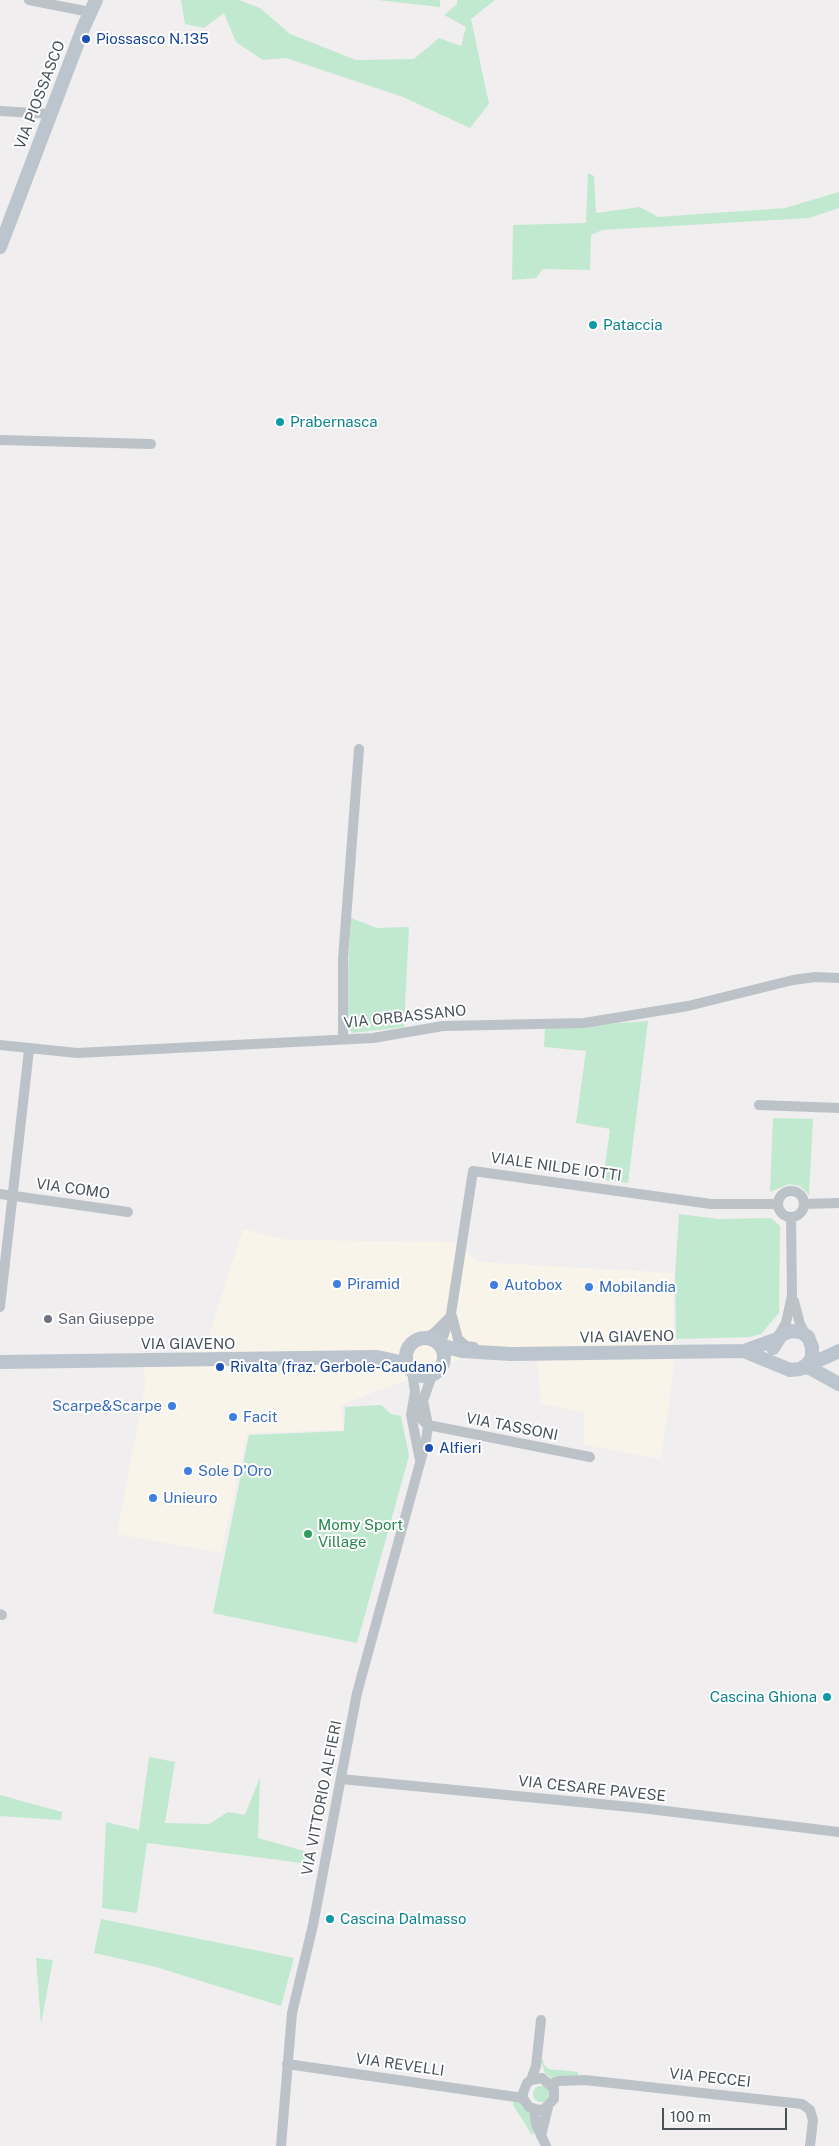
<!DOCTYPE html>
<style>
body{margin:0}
#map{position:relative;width:839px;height:2146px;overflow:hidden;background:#f0eeee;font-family:"Public Sans",sans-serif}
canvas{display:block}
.scale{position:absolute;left:662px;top:2108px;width:125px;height:22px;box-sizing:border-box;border:2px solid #485259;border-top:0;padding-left:6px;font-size:15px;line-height:18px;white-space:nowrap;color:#485259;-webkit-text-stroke:4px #fff;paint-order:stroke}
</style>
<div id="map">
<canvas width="839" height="2146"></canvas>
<div class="scale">100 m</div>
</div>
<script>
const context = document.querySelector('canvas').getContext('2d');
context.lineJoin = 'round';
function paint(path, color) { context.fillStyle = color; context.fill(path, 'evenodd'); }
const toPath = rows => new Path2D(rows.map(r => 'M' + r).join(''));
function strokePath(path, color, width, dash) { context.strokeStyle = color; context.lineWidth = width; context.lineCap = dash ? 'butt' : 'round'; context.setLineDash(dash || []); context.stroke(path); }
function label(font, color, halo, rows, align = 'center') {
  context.font = font + ' "Public Sans",sans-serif'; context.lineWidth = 4; context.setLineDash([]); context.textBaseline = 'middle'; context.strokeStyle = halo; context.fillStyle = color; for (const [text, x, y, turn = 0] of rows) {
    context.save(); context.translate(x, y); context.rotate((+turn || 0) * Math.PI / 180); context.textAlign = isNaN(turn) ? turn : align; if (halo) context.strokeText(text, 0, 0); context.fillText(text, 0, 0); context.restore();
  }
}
const commercial = toPath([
 [243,1229,288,1240,455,1242,479,1262,673,1273,674,1367,661,1459,584,1445,584,1412,541,1404,537,1354,458,1360,341,1405,343,1430,247,1433,221,1553,117,1534,145,1386,144,1360,205,1348]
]);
const green = toPath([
 [181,0,239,0,260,8,290,34,356,60,414,59,439,38,461,46,466,27,444,15,457,4,457,0,495,0,471,19,489,104,470,128,403,97,286,58,263,60,236,42,224,13,204,28,185,24],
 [378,0,440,0,440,7],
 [588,173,594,176,596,213,640,207,658,217,785,208,839,192,839,208,809,218,602,230,591,235,590,270,543,269,536,278,512,280,513,225,586,223],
 [351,918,377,928,409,927,404,1027,352,1033,345,1025],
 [648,1021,628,1183,603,1180,610,1129,576,1123,586,1051,544,1047,545,1028],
 [773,1118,813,1119,809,1195,800,1186,789,1184,770,1192],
 [679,1214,719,1219,771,1218,780,1226,779,1313,761,1334,750,1337,676,1339,675,1276],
 [381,1405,391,1414,401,1416,409,1456,357,1643,213,1613,249,1435,344,1431,345,1407],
 [149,1757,175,1762,165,1823,209,1824,228,1812,245,1815,260,1777,258,1838,311,1853,302,1863,147,1843,137,1913,102,1908,106,1822,139,1830],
 [0,1795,62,1812,61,1820,0,1816],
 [101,1919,294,1958,281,2006,156,1967,94,1953],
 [36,1958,53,1960,41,2024],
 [543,2060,544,2065,549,2069,578,2072,578,2075,554,2080,545,2073,541,2061],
 '533 2094a8 8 0 1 1 16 0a8 8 0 1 1-16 0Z',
 [514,2100,523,2103,531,2114,535,2132,532,2135,513,2105]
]);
const street = toPath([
 [29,0,90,12],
 [0,111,51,114],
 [0,440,151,444],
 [343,1039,343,959,359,749],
 [0,1045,77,1053,373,1038,443,1026,584,1023,688,1006,793,980,815,977,839,978],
 [759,1105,839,1108],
 '778 1204a13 13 0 1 1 26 0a13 13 0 1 1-26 0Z',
 [0,1194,128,1212],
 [804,1204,839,1203],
 [794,1301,800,1324,807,1337],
 [0,1307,29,1050],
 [452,1316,458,1339,466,1346,474,1347],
 [425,1338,434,1333,448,1319],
 [777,1338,786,1323,792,1295,791,1217],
 [440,1345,451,1314,473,1171,711,1204,778,1204],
 [412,1371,415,1392,411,1415,420,1460],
 [414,1399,421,1419,428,1425,590,1457],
 [0,1614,2,1615],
 [341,1779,641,1808,839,1832],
 [287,2064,523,2098],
 [531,2080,542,2078,554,2089,554,2099,544,2109,539,2110,529,2107,523,2098,523,2093,527,2083,531,2080,536,2066,541,2020],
 [551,2084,559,2081,585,2080,802,2104,810,2110,813,2120,810,2146],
 [534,2109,536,2124,546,2146],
 [541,2136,548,2107],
 [281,2146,292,2013,313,1925,357,1693,426,1441,428,1425,423,1401,432,1375]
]);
const secondary = toPath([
 [0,247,84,26,96,0],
 '406 1357a19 19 0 1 1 38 0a19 19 0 1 1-38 0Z',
 [440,1345,462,1351,511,1354,744,1351,777,1339],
 [773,1348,781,1335,791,1331,801,1332,808,1337,812,1347,812,1358,808,1363],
 [744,1351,790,1370,800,1369,839,1351],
 [0,1362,377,1357,396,1361,410,1369],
 [803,1367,810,1368,839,1384]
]);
const markers = [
 [86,39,5,"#1a4fb4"],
 [593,325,5,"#0f9aa8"],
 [280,422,5,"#0f9aa8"],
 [337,1284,5,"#3f7fe0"],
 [494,1285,5,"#3f7fe0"],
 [589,1287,5,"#3f7fe0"],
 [48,1319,5,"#6b7280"],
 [220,1367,5,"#1a4fb4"],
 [172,1406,5,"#3f7fe0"],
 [233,1417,5,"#3f7fe0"],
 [429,1448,5,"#1a4fb4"],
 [188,1471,5,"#3f7fe0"],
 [153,1498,5,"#3f7fe0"],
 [308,1534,5,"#2e9e5b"],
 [827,1697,5,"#0f9aa8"],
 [330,1919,5,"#0f9aa8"]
];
const transitNames = [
 ["Piossasco N.135",96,39],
 ["Rivalta (fraz. Gerbole-Caudano)",230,1367],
 ["Alfieri",439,1448]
];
const streetNames = [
 ["VIA PIOSSASCO",40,95,-69],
 ["VIA ORBASSANO",405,1017,-6],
 ["VIALE NILDE IOTTI",556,1167,8],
 ["VIA COMO",73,1189,8],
 ["VIA GIAVENO",627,1337,-1],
 ["VIA GIAVENO",188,1344],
 ["VIA TASSONI",512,1427,11],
 ["VIA CESARE PAVESE",592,1789,6],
 ["VIA VITTORIO ALFIERI",322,1798,-79],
 ["VIA REVELLI",400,2065,8],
 ["VIA PECCEI",710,2078,6]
];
const cultureNames = [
 ["Pataccia",603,325],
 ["Prabernasca",290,422],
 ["Cascina Ghiona",817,1697,"right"],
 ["Cascina Dalmasso",340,1919]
];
const shopNames = [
 ["Piramid",347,1284],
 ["Autobox",504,1285],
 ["Mobilandia",599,1287],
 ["Scarpe&Scarpe",162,1406,"right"],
 ["Facit",243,1417],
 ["Sole D'Oro",198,1471],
 ["Unieuro",163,1498]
];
const worshipNames = [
 ["San Giuseppe",58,1319]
];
const leisureNames = [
 ["Momy Sport",318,1525],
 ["Village",318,1542]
];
paint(commercial, '#f9f4e9');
paint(green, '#c1e9d0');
strokePath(street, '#bbc3c9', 10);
strokePath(secondary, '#bcc5ce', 14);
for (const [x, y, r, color] of markers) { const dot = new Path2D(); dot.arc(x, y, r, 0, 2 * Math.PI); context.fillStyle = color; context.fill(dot); strokePath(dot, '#fff', 2); }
label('15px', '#164399', '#fff', transitNames, 'left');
label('15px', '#485259', '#fff', streetNames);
label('15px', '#0d838f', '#fff', cultureNames, 'left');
label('15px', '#366cbe', '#fff', shopNames, 'left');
label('15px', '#5b616d', '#fff', worshipNames, 'left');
label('15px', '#27864d', '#fff', leisureNames, 'left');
</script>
